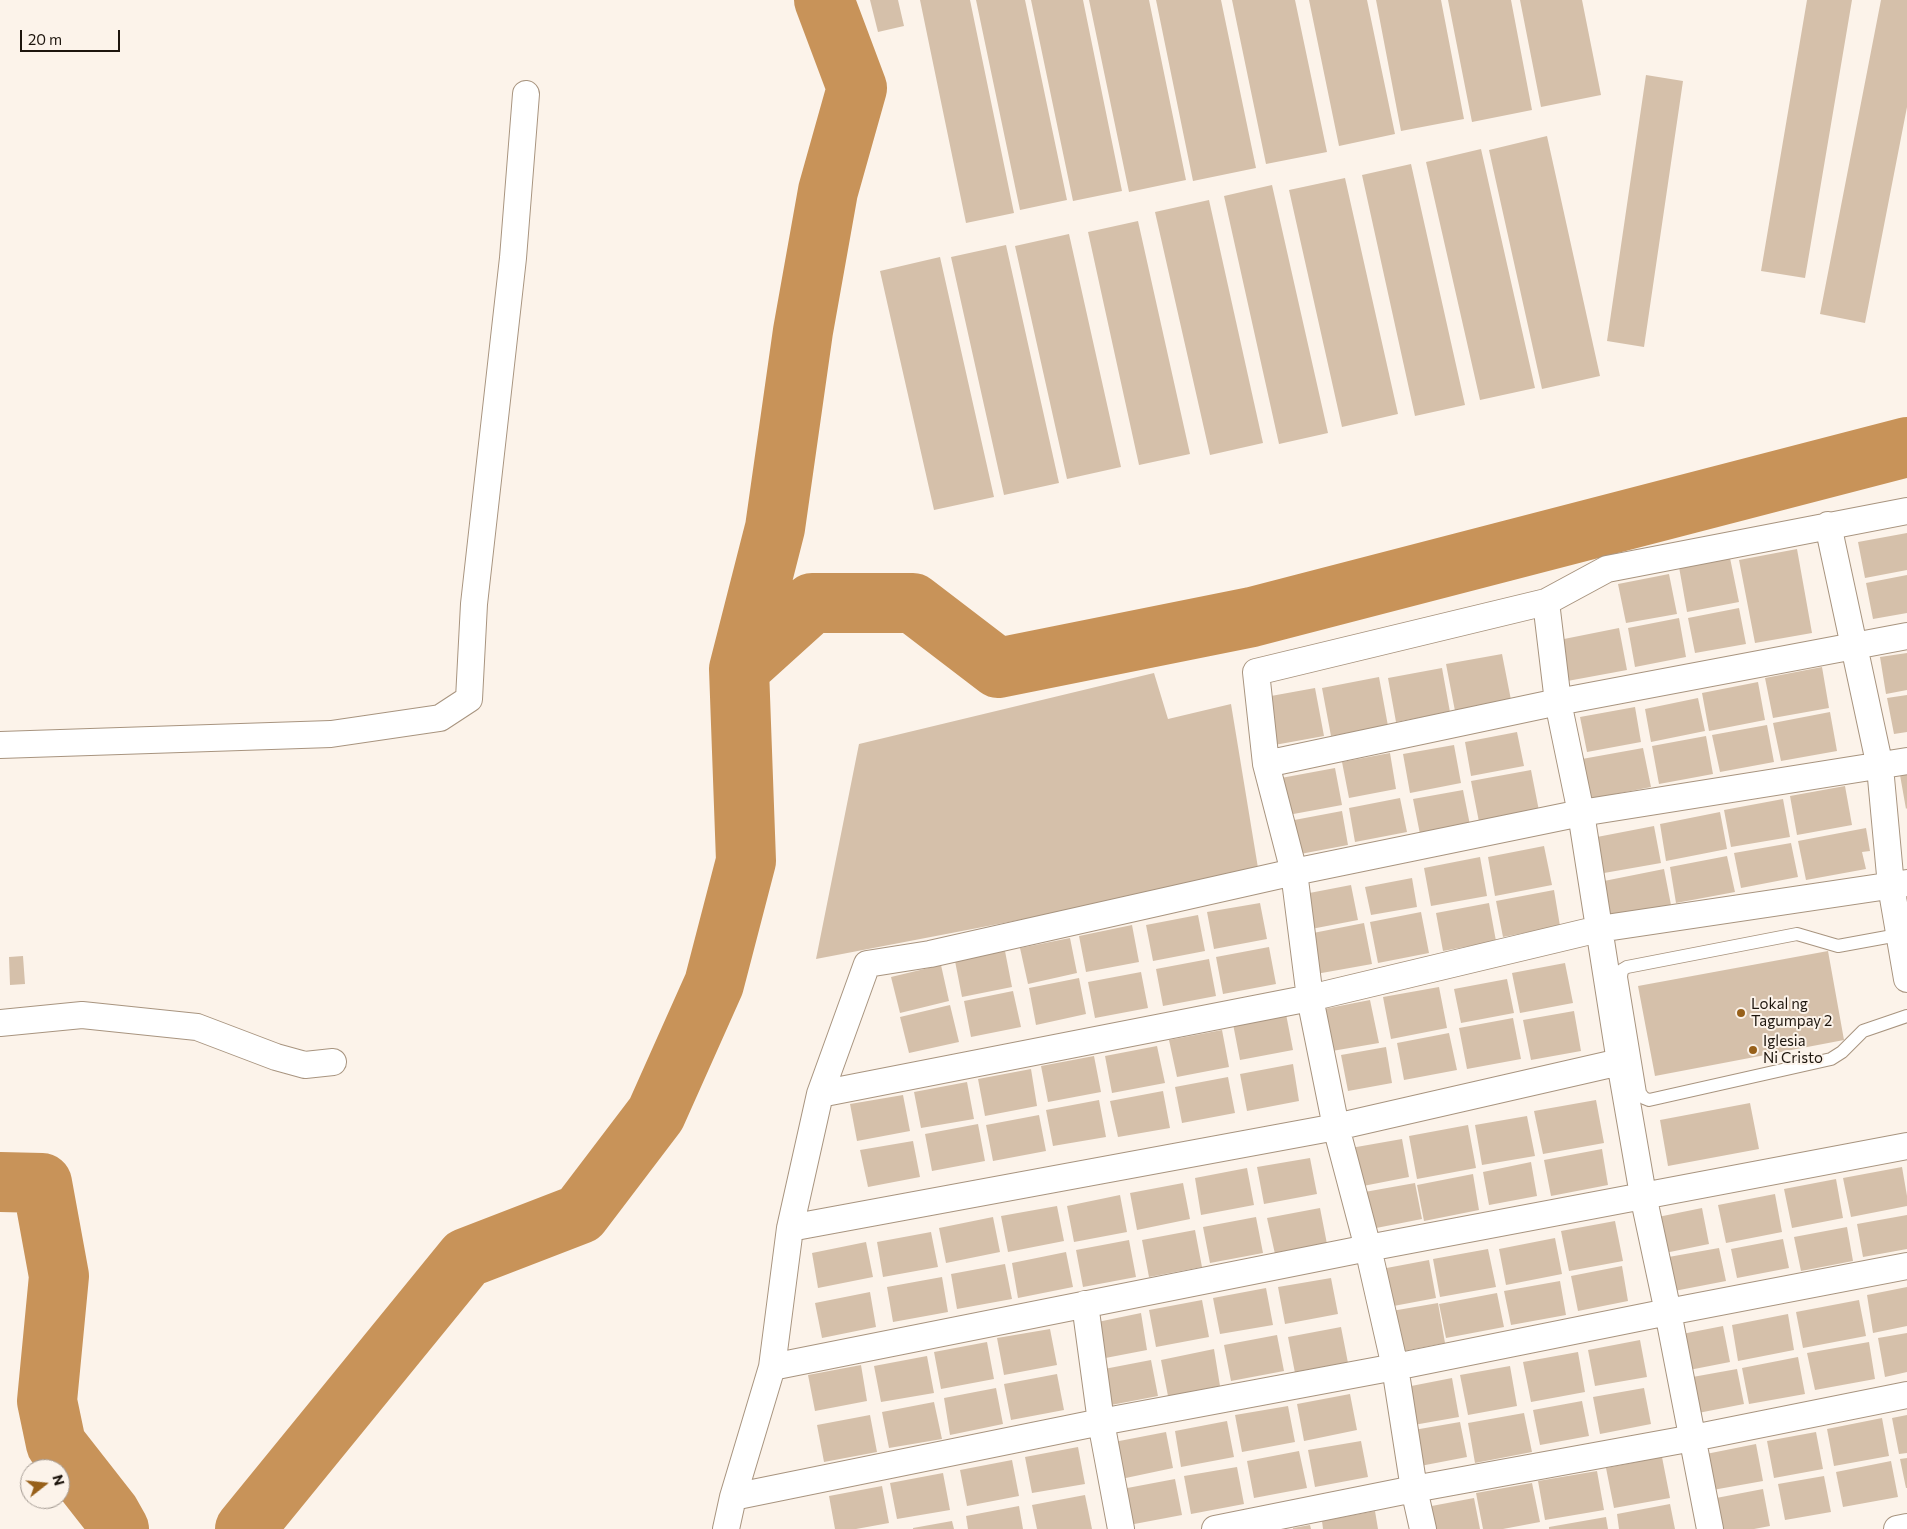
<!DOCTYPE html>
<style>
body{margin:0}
#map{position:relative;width:1907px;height:1529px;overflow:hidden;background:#fcf3ea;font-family:Commissioner,sans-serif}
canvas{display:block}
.north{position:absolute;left:20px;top:1459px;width:50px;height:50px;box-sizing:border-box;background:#fcf3ea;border:1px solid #a39a92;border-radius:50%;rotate:74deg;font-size:14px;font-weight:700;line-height:20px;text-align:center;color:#1d150d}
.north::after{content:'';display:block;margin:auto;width:18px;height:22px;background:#97601a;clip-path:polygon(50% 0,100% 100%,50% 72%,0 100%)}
.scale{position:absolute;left:20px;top:30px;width:100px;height:22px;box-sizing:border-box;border:2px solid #1d150d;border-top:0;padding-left:6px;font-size:15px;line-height:18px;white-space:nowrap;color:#1d150d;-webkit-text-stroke:4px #fcf3ea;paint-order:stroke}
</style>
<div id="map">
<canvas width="1907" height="1529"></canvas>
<div class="north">N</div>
<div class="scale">20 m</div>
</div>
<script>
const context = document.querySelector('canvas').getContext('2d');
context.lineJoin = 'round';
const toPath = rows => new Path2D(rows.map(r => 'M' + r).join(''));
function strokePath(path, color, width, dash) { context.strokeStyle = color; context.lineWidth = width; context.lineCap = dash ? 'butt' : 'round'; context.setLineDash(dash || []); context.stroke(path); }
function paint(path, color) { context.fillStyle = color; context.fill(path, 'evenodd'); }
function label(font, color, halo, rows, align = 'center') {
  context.font = font + ' Commissioner,sans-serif'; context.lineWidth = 4; context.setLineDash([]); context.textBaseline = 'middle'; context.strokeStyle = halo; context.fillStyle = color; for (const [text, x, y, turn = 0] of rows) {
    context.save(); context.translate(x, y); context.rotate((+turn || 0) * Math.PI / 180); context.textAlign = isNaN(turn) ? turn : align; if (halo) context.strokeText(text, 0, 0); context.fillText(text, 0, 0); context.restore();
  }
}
const river = toPath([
 [739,669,812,603,913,603,998,668,1252,617,1907,447],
 [0,1182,42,1183,59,1276,47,1401,56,1444,110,1513,119,1529],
 [245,1529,466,1258,580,1214,656,1114,714,984,746,861,739,669,775,528,803,331,828,191,857,88,824,0]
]);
const building = toPath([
 [870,0,898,0,904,26,878,32],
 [920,0,970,0,1014,213,966,223],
 [976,0,1025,0,1067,200,1020,210],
 [1031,0,1083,0,1122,191,1073,201],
 [1089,0,1149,0,1186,180,1129,192],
 [1156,0,1221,0,1256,168,1193,181],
 [1232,0,1295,0,1327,152,1266,164],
 [1309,0,1367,0,1395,134,1339,146],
 [1376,0,1441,0,1464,119,1401,131],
 [1448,0,1511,0,1532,110,1472,122],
 [1520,0,1582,0,1601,95,1541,107],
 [1807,0,1852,0,1805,278,1761,271],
 [1881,0,1907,0,1907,107,1865,323,1820,314],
 [1646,75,1683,81,1644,347,1607,341],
 [1547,136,1600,376,1542,389,1489,150],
 [1481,149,1535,388,1480,400,1426,162],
 [1411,164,1465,405,1415,416,1362,175],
 [1345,178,1398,414,1342,427,1289,190],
 [1272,185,1328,433,1279,444,1224,196],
 [1209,200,1263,443,1210,455,1155,212],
 [1138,221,1190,454,1139,465,1088,232],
 [1069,234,1121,467,1067,479,1015,246],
 [1006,245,1059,483,1004,495,951,257],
 [940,257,994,497,934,510,880,271],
 [1907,533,1907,570,1865,578,1858,542],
 [1797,549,1812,633,1755,643,1739,560],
 [1730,558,1739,602,1687,612,1679,567],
 [1669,574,1677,614,1626,623,1618,584],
 [1907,575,1907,613,1873,619,1866,583],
 [1739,608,1746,644,1695,653,1688,618],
 [1679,618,1686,657,1635,667,1628,628],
 [1619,628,1627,670,1562,682,1554,641],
 [1907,653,1907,690,1886,694,1880,657],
 [1502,654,1511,700,1455,711,1446,664],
 [1822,667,1829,708,1773,718,1765,678],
 [1442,668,1450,712,1396,722,1388,678],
 [1154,673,1168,719,1231,704,1259,874,816,959,859,744],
 [1379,677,1388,726,1331,736,1322,688],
 [1758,682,1765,720,1709,731,1702,693],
 [1315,688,1324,736,1269,746,1260,698],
 [1907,695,1907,732,1894,734,1887,698],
 [1698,698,1705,731,1651,742,1645,709],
 [1635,707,1641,742,1587,752,1580,717],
 [1830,712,1837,751,1781,761,1773,723],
 [1767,725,1774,762,1720,772,1712,735],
 [1517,732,1524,766,1471,776,1465,742],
 [1706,736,1713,774,1659,784,1652,746],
 [1454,745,1461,783,1410,793,1403,754],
 [1643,748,1651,787,1590,799,1582,759],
 [1390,753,1396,789,1349,798,1342,762],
 [1335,768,1342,805,1288,815,1281,778],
 [1531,770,1540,816,1480,827,1471,781],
 [1907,774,1907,808,1906,809,1900,775],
 [1845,786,1852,825,1797,835,1790,796],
 [1463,790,1470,825,1420,834,1413,799],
 [1400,798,1407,832,1355,842,1349,808],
 [1783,799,1790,837,1731,847,1724,810],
 [1342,811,1348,845,1295,855,1289,821],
 [1720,812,1727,849,1666,861,1660,824],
 [1654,826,1661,863,1604,873,1597,837],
 [1866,828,1870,851,1862,852,1866,869,1806,880,1798,841],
 [1791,843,1798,877,1741,888,1734,853],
 [1544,846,1552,885,1495,896,1488,857],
 [1727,856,1735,892,1676,903,1670,867],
 [1480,857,1487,896,1431,906,1424,868],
 [1664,869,1671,905,1611,917,1604,881],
 [1412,878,1417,907,1371,915,1365,887],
 [1351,885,1358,920,1306,930,1299,895],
 [1554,890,1560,926,1503,937,1496,901],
 [1260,903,1267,939,1214,949,1207,912],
 [1489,903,1496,941,1443,951,1436,913],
 [1421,912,1429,953,1378,963,1370,922],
 [1198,915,1205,951,1153,961,1146,925],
 [1364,923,1372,964,1316,974,1308,934],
 [1132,925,1139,962,1086,972,1079,936],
 [1070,938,1077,973,1028,984,1020,948],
 [1269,947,1276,984,1223,994,1216,957],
 [1005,951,1012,987,962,997,955,961],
 [1828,951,1844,1040,1655,1076,1638,986],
 [23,956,25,984,10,985,9,957],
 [1209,959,1216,996,1163,1006,1156,969],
 [1565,963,1573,1003,1520,1013,1512,973],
 [941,965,949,1001,900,1013,891,977],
 [1141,972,1148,1008,1095,1018,1088,982],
 [1079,978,1086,1014,1036,1025,1029,988],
 [1507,979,1514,1013,1461,1023,1454,989],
 [1439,987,1447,1028,1391,1039,1383,997],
 [1013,991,1021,1027,971,1037,964,1001],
 [1370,1000,1379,1043,1332,1051,1324,1009],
 [950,1005,959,1042,909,1053,900,1017],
 [1574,1011,1581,1051,1531,1060,1523,1020],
 [1286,1014,1293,1050,1240,1060,1233,1024],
 [1513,1018,1521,1059,1467,1069,1459,1028],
 [1222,1030,1229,1067,1177,1077,1169,1040],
 [1449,1033,1457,1070,1404,1080,1397,1043],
 [1157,1046,1165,1083,1112,1093,1105,1056],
 [1386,1047,1392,1083,1348,1091,1341,1055],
 [1094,1056,1101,1092,1048,1102,1041,1066],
 [1293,1064,1299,1101,1247,1111,1240,1074],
 [1031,1069,1037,1106,985,1116,978,1079],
 [1228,1077,1235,1113,1182,1123,1175,1087],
 [967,1082,974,1119,921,1128,914,1092],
 [1163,1091,1170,1128,1118,1137,1110,1101],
 [903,1095,910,1131,857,1141,850,1104],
 [1099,1100,1106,1137,1053,1146,1046,1110],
 [1596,1100,1604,1143,1543,1154,1534,1111],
 [1750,1103,1759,1149,1668,1166,1660,1120],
 [1039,1115,1046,1151,993,1161,986,1125],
 [1527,1116,1535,1156,1482,1165,1475,1125],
 [978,1124,985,1161,932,1171,925,1134],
 [1468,1125,1476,1168,1417,1179,1409,1136],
 [1402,1139,1409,1177,1353,1188,1345,1149],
 [913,1141,920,1177,868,1187,860,1150],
 [1602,1149,1608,1185,1551,1196,1544,1160],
 [1310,1158,1317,1194,1264,1204,1257,1167],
 [1531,1162,1537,1196,1489,1205,1483,1172],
 [1902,1167,1907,1196,1907,1206,1851,1217,1843,1178],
 [1247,1168,1254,1205,1201,1215,1195,1178],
 [1473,1174,1479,1210,1424,1221,1417,1185],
 [1836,1179,1843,1218,1792,1228,1784,1189],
 [1183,1183,1190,1219,1137,1230,1130,1193],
 [1415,1183,1422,1219,1366,1230,1359,1193],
 [1775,1194,1782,1232,1726,1243,1718,1205],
 [1120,1195,1127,1232,1074,1242,1067,1206],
 [1057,1206,1064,1241,1008,1252,1001,1216],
 [1320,1208,1327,1244,1275,1254,1267,1218],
 [1702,1208,1709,1244,1660,1254,1653,1218],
 [1907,1215,1907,1249,1863,1257,1857,1224],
 [993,1217,1000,1252,946,1263,939,1228],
 [1256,1217,1263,1253,1210,1263,1203,1227],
 [1615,1221,1623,1261,1569,1271,1561,1231],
 [1847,1227,1853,1261,1801,1271,1794,1237],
 [1195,1230,1202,1267,1149,1277,1142,1240],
 [931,1232,938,1267,883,1277,877,1242],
 [1555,1238,1562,1274,1506,1285,1499,1249],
 [1783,1239,1789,1268,1737,1278,1731,1249],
 [1129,1240,1136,1277,1083,1287,1076,1250],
 [866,1242,873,1277,818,1288,812,1253],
 [1719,1248,1726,1281,1669,1292,1663,1258],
 [1488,1249,1496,1287,1440,1297,1433,1259],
 [1066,1252,1073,1287,1018,1298,1012,1263],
 [1429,1260,1436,1298,1383,1308,1376,1270],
 [1005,1264,1012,1299,957,1309,951,1274],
 [1622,1266,1628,1301,1578,1311,1571,1276],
 [942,1277,948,1312,893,1322,887,1287],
 [1331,1278,1338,1314,1285,1324,1278,1287],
 [1560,1281,1566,1315,1511,1325,1504,1291],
 [1907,1287,1907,1326,1873,1333,1867,1295],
 [1266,1288,1273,1325,1220,1334,1213,1298],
 [870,1292,876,1327,822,1338,815,1303],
 [1497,1293,1504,1327,1446,1338,1439,1304],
 [1202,1300,1209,1337,1156,1347,1149,1310],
 [1859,1300,1866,1336,1803,1348,1796,1312],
 [1438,1303,1445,1343,1394,1353,1386,1312],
 [1141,1313,1147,1350,1095,1360,1088,1324],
 [1788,1314,1794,1350,1738,1361,1732,1325],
 [1723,1326,1730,1362,1684,1371,1677,1335],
 [1341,1327,1348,1363,1295,1373,1288,1337],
 [1050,1329,1057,1365,1004,1375,997,1338],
 [1907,1333,1907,1372,1885,1377,1878,1338],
 [1277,1335,1284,1371,1231,1381,1224,1345],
 [1640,1340,1647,1377,1595,1386,1588,1350],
 [987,1342,994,1379,941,1389,934,1352],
 [1869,1342,1875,1379,1815,1390,1807,1353],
 [1214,1349,1220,1386,1168,1396,1161,1360],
 [1578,1352,1585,1392,1531,1402,1523,1362],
 [927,1356,934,1393,881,1402,874,1366],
 [1798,1357,1805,1394,1749,1404,1742,1368],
 [1151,1360,1158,1396,1106,1406,1099,1370],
 [861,1365,867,1401,815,1411,808,1375],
 [1510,1366,1517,1406,1468,1415,1460,1375],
 [1737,1369,1744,1404,1693,1414,1687,1378],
 [1057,1374,1064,1410,1011,1420,1004,1384],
 [1452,1378,1459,1417,1408,1426,1401,1388],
 [996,1388,1003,1424,950,1435,944,1398],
 [1644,1388,1651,1424,1600,1434,1593,1397],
 [1350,1394,1357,1430,1304,1441,1297,1404],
 [1582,1401,1589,1436,1540,1445,1533,1410],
 [934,1402,942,1439,889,1448,882,1412],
 [1288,1406,1295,1442,1242,1452,1235,1415],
 [1524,1413,1532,1452,1475,1463,1468,1423],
 [870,1415,877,1452,824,1462,817,1425],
 [1907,1415,1907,1453,1899,1454,1892,1418],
 [1882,1418,1889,1456,1834,1466,1827,1429],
 [1227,1421,1234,1457,1181,1467,1175,1431],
 [1460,1422,1467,1457,1415,1467,1408,1431],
 [1166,1432,1173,1468,1121,1479,1114,1442],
 [1816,1432,1823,1469,1774,1478,1767,1441],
 [1361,1441,1368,1477,1315,1487,1308,1450],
 [1756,1444,1763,1481,1707,1491,1701,1455],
 [1078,1447,1085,1484,1032,1493,1025,1457],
 [1299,1451,1307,1488,1254,1498,1247,1461],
 [1662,1457,1670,1498,1614,1508,1606,1468],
 [1907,1458,1907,1488,1906,1488,1900,1459],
 [1012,1460,1019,1496,967,1506,960,1470],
 [1891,1461,1898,1497,1843,1507,1836,1472],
 [1237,1467,1244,1504,1191,1514,1184,1476],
 [1597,1471,1604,1510,1545,1520,1538,1481],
 [943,1473,950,1510,897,1519,890,1483],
 [1824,1476,1831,1512,1785,1520,1778,1484],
 [1175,1479,1182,1515,1129,1525,1122,1489],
 [1532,1483,1540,1522,1503,1529,1483,1529,1476,1493],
 [882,1486,889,1523,856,1529,835,1529,829,1496],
 [1763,1489,1770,1526,1754,1529,1717,1529,1711,1499],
 [1085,1495,1092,1529,1037,1529,1032,1505],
 [1474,1498,1480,1529,1425,1529,1421,1508],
 [1670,1504,1675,1529,1619,1529,1617,1514],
 [1019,1506,1023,1529,968,1529,966,1516],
 [1375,1511,1378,1529,1323,1529,1322,1521],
 [1606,1517,1608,1529,1549,1529,1549,1527],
 [952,1521,954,1529,913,1529,913,1528],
 [1310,1525,1311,1529,1293,1529,1293,1528]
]);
const service = toPath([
 [1898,935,1838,946,1797,934,1627,967,1622,970,1621,977,1640,1093,1644,1098,1649,1100,1831,1059,1842,1052,1863,1031,1907,1016]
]);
const minor = toPath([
 [1828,525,1880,767,1891,886,1907,979],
 [1546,602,1558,702,1581,813,1620,1062,1643,1195,1668,1312,1710,1529],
 [0,745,331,734,440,718,469,699,474,604,513,258,526,94],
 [1266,764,1558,702,1907,636],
 [0,1023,82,1015,197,1027,276,1057,305,1065,333,1062],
 [820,1094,1310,998,1599,929,1907,883],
 [790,1228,1336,1127,1620,1062],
 [1085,1304,1101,1422,1121,1529],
 [772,1367,1368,1248,1907,1146],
 [733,1497,1101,1422,1395,1367,1668,1312,1907,1266],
 [726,1529,733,1497,772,1367,790,1228,820,1094,867,964,930,954,1294,872,1581,813,1907,761],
 [1215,1529,1414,1489,1693,1438,1907,1395],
 [1423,1529,1414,1489,1395,1367,1368,1248,1336,1127,1310,998,1294,872,1266,764,1256,672,1546,602,1607,569,1907,511],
 [1897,1529,1907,1527]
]);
const markers = [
 [1741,1013,5,"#97601a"],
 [1753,1050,5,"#97601a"]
];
const poiNames = [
 ["Lokal ng",1751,1004],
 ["Tagumpay 2",1751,1021],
 ["Iglesia",1763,1041],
 ["Ni Cristo",1763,1058]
];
strokePath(river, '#c89359', 60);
paint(building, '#d5c0aa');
strokePath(service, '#a8947f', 14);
strokePath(minor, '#a8947f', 28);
strokePath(service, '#fff', 12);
strokePath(minor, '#fff', 26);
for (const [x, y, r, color] of markers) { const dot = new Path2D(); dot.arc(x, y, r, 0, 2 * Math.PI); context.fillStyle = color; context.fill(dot); strokePath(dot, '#fcf3ea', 2); }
label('15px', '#1d150d', '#fcf3ea', poiNames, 'left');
</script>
